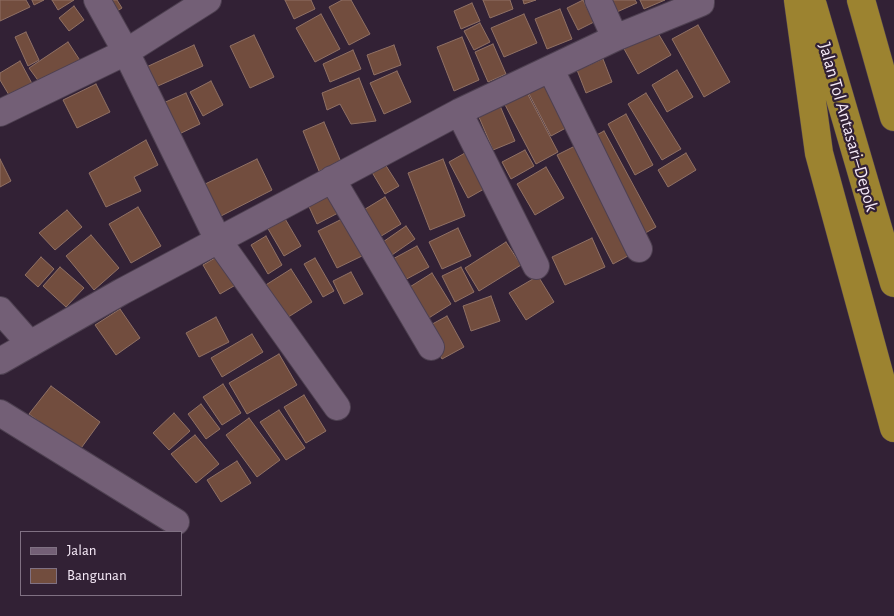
<!DOCTYPE html>
<meta charset="utf-8">
<style>
body{margin:0}
#map{position:relative;width:894px;height:616px;overflow:hidden;background:#322135;font-family:"Alegreya Sans",sans-serif}
canvas{display:block}
.legend{position:absolute;left:20px;top:531px;width:162px;height:65px;box-sizing:border-box;background:#322135;border:1px solid #807183;margin:0;padding:6px 9px;list-style:none;font-size:15px;color:#f6eaf8}
.legend li{display:flex;align-items:center;gap:10px;height:25px}
.legend b{width:25px;border:1px solid #807183}
</style>
<div id="map">
<canvas width="894" height="616"></canvas>
<ul class="legend">
<li><b style="height:6px;background:#735f76"></b>Jalan</li>
<li><b style="height:14px;background:#724d3e"></b>Bangunan</li>
</ul>
</div>
<script>
const context = document.querySelector('canvas').getContext('2d');
context.lineJoin = 'round';
function paint(path, color) { context.fillStyle = color; context.fill(path, 'evenodd'); }
const toPath = rows => new Path2D(rows.map(r => 'M' + r).join(''));
function strokePath(path, color, width, dash) { context.strokeStyle = color; context.lineWidth = width; context.lineCap = dash ? 'butt' : 'round'; context.setLineDash(dash || []); context.stroke(path); }
function label(font, color, halo, rows, align = 'center') {
  context.font = font + ' "Alegreya Sans",sans-serif'; context.lineWidth = 4.5; context.setLineDash([]); context.textBaseline = 'middle'; context.strokeStyle = halo; context.fillStyle = color; for (const [text, x, y, turn = 0] of rows) {
    context.save(); context.translate(x, y); context.rotate((+turn || 0) * Math.PI / 180); context.textAlign = isNaN(turn) ? turn : align; if (halo) context.strokeText(text, 0, 0); context.fillText(text, 0, 0); context.restore();
  }
}
const building = toPath([
 [0,0,26,0,30,7,0,21,0,0],
 [32,0,44,0,34,5,32,0],
 [52,0,74,0,58,10,52,0],
 [100,0,117,0,122,8,108,17,100,0],
 [285,0,311,0,315,9,294,19,285,0],
 [342,0,351,0,370,34,349,45,329,7,342,0],
 [483,0,510,0,513,9,490,18,483,0],
 [523,0,536,0,524,4,523,0],
 [583,0,594,22,578,30,567,8,583,0],
 [601,0,635,0,637,3,608,16,601,0],
 [640,0,665,0,644,9,640,0],
 [472,3,480,21,461,29,454,11,472,3],
 [74,6,84,20,69,31,59,18,74,6],
 [560,9,572,39,547,49,535,19,560,9],
 [321,14,340,49,315,62,296,28,321,14],
 [524,14,537,43,504,57,491,28,524,14],
 [480,23,490,42,474,50,464,31,480,23],
 [698,25,730,82,704,97,672,39,698,25],
 [655,28,671,55,638,74,623,47,655,28],
 [26,32,39,60,28,66,15,37,26,32],
 [254,35,274,77,250,88,230,46,254,35],
 [462,37,479,80,454,91,437,47,462,37],
 [68,42,83,65,45,90,29,68,68,42],
 [493,44,506,74,488,82,475,52,493,44],
 [194,45,203,66,151,89,142,69,194,45],
 [394,45,401,65,374,75,367,55,394,45],
 [353,50,361,69,330,82,323,64,353,50],
 [603,59,612,82,586,93,577,70,603,59],
 [20,61,37,93,15,105,0,80,0,73,20,61],
 [677,70,693,97,667,112,652,85,677,70],
 [397,71,411,102,384,114,370,83,397,71],
 [359,78,376,121,351,124,340,104,327,110,322,93,359,78],
 [552,78,575,123,551,136,527,90,552,78],
 [211,81,223,105,203,116,190,92,211,81],
 [96,84,110,112,77,128,63,100,96,84],
 [524,87,558,152,536,164,502,99,524,87],
 [186,93,200,124,175,136,161,104,186,93],
 [646,93,681,149,662,160,628,104,646,93],
 [498,101,515,141,493,150,476,110,498,101],
 [626,114,653,165,635,175,608,124,626,114],
 [324,122,341,162,319,171,303,131,324,122],
 [604,131,656,227,640,236,589,139,604,131],
 [146,140,158,165,134,177,141,191,106,207,89,173,146,140],
 [581,143,637,251,613,264,557,155,581,143],
 [525,150,534,166,511,179,502,162,525,150],
 [465,153,484,189,468,198,449,162,465,153],
 [686,153,696,170,668,187,658,170,686,153],
 [0,159,11,181,0,187,0,159],
 [257,159,272,190,217,218,201,186,257,159],
 [443,159,465,216,430,230,408,173,443,159],
 [383,161,399,186,385,194,370,169,383,161],
 [546,167,564,198,535,215,517,184,546,167],
 [326,190,338,213,317,224,306,200,326,190],
 [385,197,401,224,378,238,362,211,385,197],
 [138,207,161,246,131,263,109,224,138,207],
 [67,210,82,227,55,250,39,233,67,210],
 [284,217,301,246,284,256,267,227,284,217],
 [342,219,362,256,337,268,318,231,342,219],
 [406,226,415,239,389,257,380,244,406,226],
 [458,228,471,256,442,269,429,242,458,228],
 [91,235,119,268,94,290,66,256,91,235],
 [266,236,282,265,268,274,251,245,266,236],
 [592,238,605,267,565,285,552,257,592,238],
 [506,242,521,265,479,291,465,268,506,242],
 [417,246,429,267,401,282,389,261,417,246],
 [222,254,239,283,220,294,203,265,222,254],
 [41,257,54,269,38,287,25,275,41,257],
 [315,258,334,291,323,297,304,264,315,258],
 [60,267,84,288,66,307,43,286,60,267],
 [461,267,474,292,455,302,442,276,461,267],
 [291,269,312,302,282,321,261,288,291,269],
 [351,272,363,294,344,304,333,281,351,272],
 [432,273,451,304,424,321,405,290,432,273],
 [538,276,554,302,526,320,509,293,538,276],
 [491,296,500,321,471,331,463,306,491,296],
 [120,309,140,338,116,355,95,325,120,309],
 [447,316,464,347,442,359,425,328,447,316],
 [216,317,229,342,199,357,186,333,216,317],
 [252,334,263,352,222,377,211,358,252,334],
 [279,354,297,385,247,414,229,383,279,354],
 [223,384,241,413,222,425,203,397,223,384],
 [51,386,100,422,79,451,29,414,51,386],
 [304,395,326,431,306,443,284,407,304,395],
 [201,404,220,429,206,439,188,414,201,404],
 [279,410,305,448,286,460,260,422,279,410],
 [174,413,190,431,169,450,153,433,174,413],
 [249,418,280,460,257,477,226,435,249,418],
 [195,435,219,464,196,483,171,454,195,435],
 [237,461,251,483,221,502,207,480,237,461]
]);
const minor = toPath([
 [97,0,126,52,218,240,337,407],
 [598,0,615,38],
 [551,70,639,249],
 [459,112,536,266],
 [0,113,126,52,208,0],
 [332,179,431,347],
 [0,310,30,344],
 [0,361,121,292,459,112,615,38,701,3,701,0],
 [0,413,176,522]
]);
const highway = toPath([
 [798,0,819,153,894,428],
 [861,0,894,117],
 [813,6,894,283]
]);
const streetNames = [
 ["Jalan Tol Antasari–Depok",848,127,74]
];
paint(building, '#724d3e');
strokePath(building, '#907165', 1);
strokePath(minor, '#4e4051', 28);
strokePath(highway, '#4e4051', 29);
strokePath(minor, '#735f76', 26);
strokePath(highway, '#9c8330', 28);
label('18px', '#f6eaf8', '#322135', streetNames);
</script>
